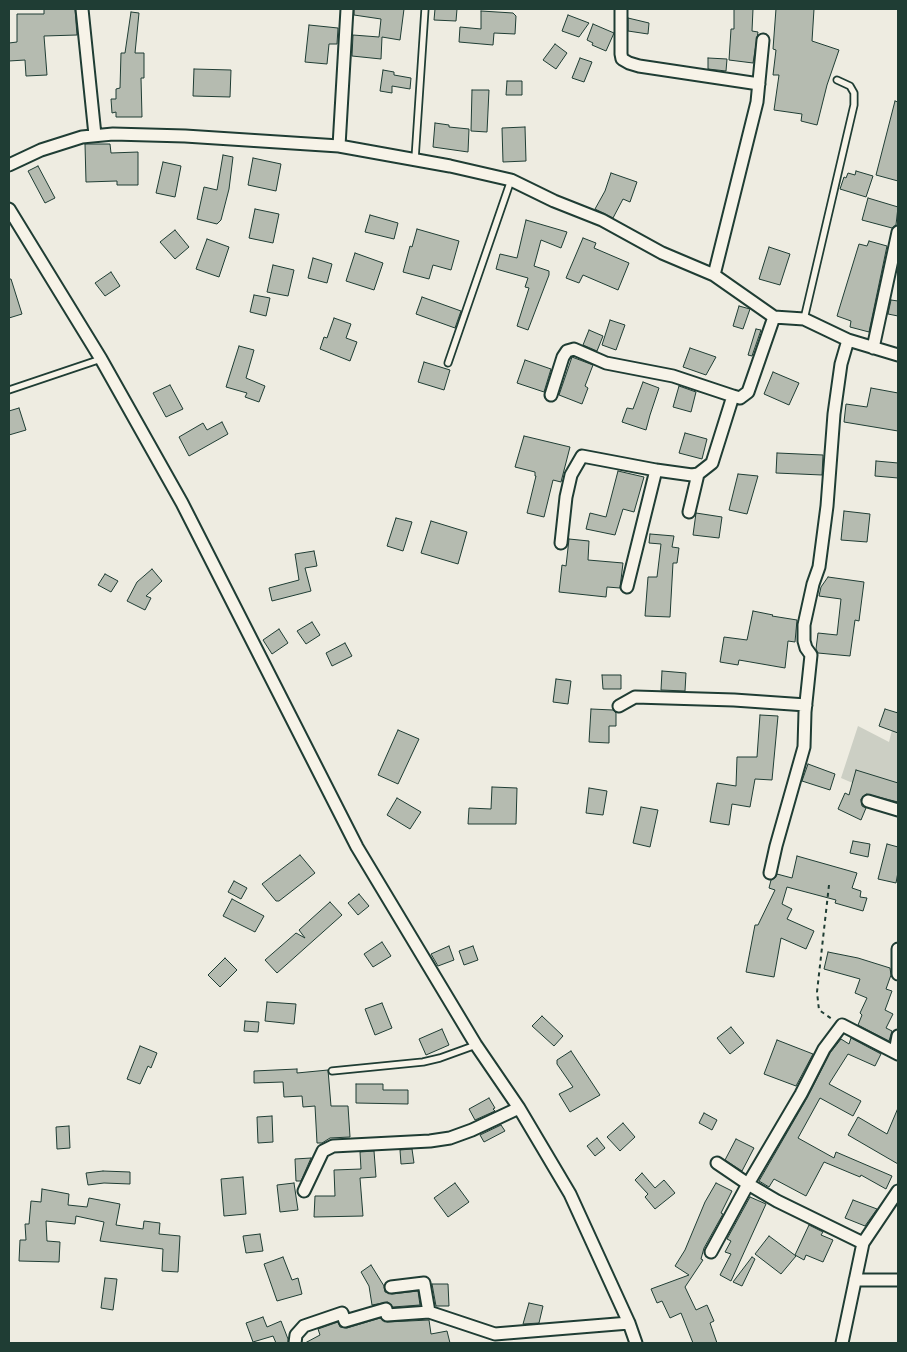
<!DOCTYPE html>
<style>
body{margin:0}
#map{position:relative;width:907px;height:1352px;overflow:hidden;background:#eeece1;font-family:Dekko,sans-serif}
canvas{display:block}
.frame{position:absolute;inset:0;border:10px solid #1f3d34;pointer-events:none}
</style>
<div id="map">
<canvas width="907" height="1352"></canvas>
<div class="frame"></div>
</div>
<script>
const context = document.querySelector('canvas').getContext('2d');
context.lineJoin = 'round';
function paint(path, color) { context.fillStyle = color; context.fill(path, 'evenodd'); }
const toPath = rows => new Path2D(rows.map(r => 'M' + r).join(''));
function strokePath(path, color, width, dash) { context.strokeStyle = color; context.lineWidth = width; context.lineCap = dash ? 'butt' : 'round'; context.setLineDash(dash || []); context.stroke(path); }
const green = toPath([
 [898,706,898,811,888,808,890,799,841,778,858,726,889,742]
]);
const building = toPath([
 [44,9,75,9,77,35,44,36,47,75,26,76,25,60,9,61,9,43,17,42,17,14,44,14,44,9],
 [354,9,404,9,400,40,382,37,381,59,352,56,353,35,379,37,381,19,354,15,354,9],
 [435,9,457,9,456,21,434,20,435,9],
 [734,9,753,9,752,31,758,32,753,63,729,60,731,29,734,29,734,9],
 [776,9,814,9,812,41,839,50,827,85,817,125,801,121,802,114,774,110,779,75,773,75,776,50,773,49,776,9],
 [481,11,513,13,516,16,515,34,494,33,493,45,459,42,460,27,481,29,481,11],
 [131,12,139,13,135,53,144,53,144,78,141,78,142,117,116,117,116,112,112,113,111,99,116,99,116,89,120,88,121,53,125,53,131,12],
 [568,15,589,23,579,37,562,31,568,15],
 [628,18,649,23,648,34,628,31,628,18],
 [593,24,614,33,606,51,592,45,593,43,587,40,593,24],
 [309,25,338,28,337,44,329,44,327,64,305,62,309,25],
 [555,44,567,53,556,69,543,60,555,44],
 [580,58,592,62,584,82,572,78,580,58],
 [708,58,727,59,726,71,708,69,708,58],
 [194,69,231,70,230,97,193,96,194,69],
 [383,70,394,72,394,75,411,78,410,89,392,86,392,93,380,91,383,70],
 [507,81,522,81,522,95,506,95,507,81],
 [472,90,489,90,487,132,471,131,472,90],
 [895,101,898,102,898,181,876,175,895,101],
 [435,123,449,125,449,127,469,129,468,152,433,147,435,123],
 [525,127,526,161,503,162,502,128,525,127],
 [85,144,110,144,111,153,138,152,138,185,117,185,117,181,86,182,85,144],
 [223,155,233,157,229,189,221,220,217,224,197,219,204,187,217,190,223,155],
 [253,158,281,164,276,191,248,185,253,158],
 [163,162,181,166,175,197,156,193,163,162],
 [38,166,55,198,45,203,28,171,38,166],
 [856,171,873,176,866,197,840,189,844,177,846,178,848,173,855,175,856,171],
 [611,173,637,182,630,202,623,199,613,218,595,209,605,191,611,173],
 [868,198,898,207,896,225,892,228,862,220,868,198],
 [255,209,279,214,273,243,249,238,255,209],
 [370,215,398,223,394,239,365,232,370,215],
 [526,220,567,232,561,248,541,240,534,266,549,271,549,275,528,330,517,326,529,288,525,287,528,278,496,269,500,254,517,258,526,220],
 [417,229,459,241,451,270,433,265,429,279,403,272,410,246,412,247,417,229],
 [175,230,189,247,175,259,160,242,175,230],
 [583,238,596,243,594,248,629,263,618,290,583,275,579,283,566,278,583,238],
 [207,239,229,247,219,277,196,269,207,239],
 [869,241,887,246,869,332,850,327,851,321,837,316,859,244,867,246,869,241],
 [769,247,790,254,780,285,759,279,769,247],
 [355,253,383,263,374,290,346,281,355,253],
 [313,258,332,264,327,283,308,278,313,258],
 [273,265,294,270,288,296,267,292,273,265],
 [111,272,120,286,105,296,95,283,111,272],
 [9,279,11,279,22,314,9,318,9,279],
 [254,295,270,298,266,316,250,312,254,295],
 [422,297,461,311,455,328,416,314,422,297],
 [891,300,898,301,898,316,888,314,891,300],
 [739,306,750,309,743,329,733,326,739,306],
 [334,318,351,324,346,338,357,342,350,361,320,349,324,337,327,338,334,318],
 [610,320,625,325,616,350,602,345,610,320],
 [756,329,761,330,752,356,748,355,756,329],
 [589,330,603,336,597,351,583,345,589,330],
 [239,346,254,350,246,378,265,386,259,402,245,397,247,393,226,387,239,346],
 [690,348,716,357,706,375,683,367,690,348],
 [572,357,593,365,585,386,588,388,582,404,559,395,572,357],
 [525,360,551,369,544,392,517,383,525,360],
 [424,362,450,370,444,390,418,382,424,362],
 [773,372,799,383,789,405,764,394,773,372],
 [643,382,659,388,650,415,646,430,622,422,627,408,633,409,643,382],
 [170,385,183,409,166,417,153,393,170,385],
 [679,386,696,392,691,412,673,407,679,386],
 [871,388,898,393,898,431,844,422,846,404,867,407,871,388],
 [19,408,26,430,9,435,9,411,19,408],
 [222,422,228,434,189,456,179,437,203,423,207,430,222,422],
 [685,433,707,439,702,459,679,453,685,433],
 [524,436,570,447,561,482,553,480,544,517,527,513,536,476,535,476,535,472,515,467,524,436],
 [777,453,823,455,822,475,776,473,777,453],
 [876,461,898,463,898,478,875,476,876,461],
 [618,471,644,477,634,512,623,509,615,535,586,529,590,513,606,517,618,471],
 [738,474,758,476,747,514,729,510,738,474],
 [844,511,870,514,867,542,841,540,844,511],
 [696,513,722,517,719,538,693,535,696,513],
 [396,518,412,522,403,551,387,546,396,518],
 [431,521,467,532,458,564,421,553,431,521],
 [650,534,674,536,672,547,679,548,677,563,673,563,670,617,645,616,648,577,657,577,661,544,649,543,650,534],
 [569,539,589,541,588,560,623,563,620,588,607,587,606,597,559,592,562,565,566,566,569,539],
 [314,551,317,566,305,568,311,591,272,601,269,588,299,580,295,554,314,551],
 [152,569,162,581,146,596,151,598,145,610,127,601,137,582,152,569],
 [105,574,118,581,111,592,98,585,105,574],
 [828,577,864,582,859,621,855,620,850,656,818,653,816,649,818,633,837,635,841,599,819,596,821,587,828,577],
 [753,611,773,615,772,616,797,620,795,642,788,641,785,668,739,660,738,665,720,662,724,637,747,640,753,611],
 [312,622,320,635,306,644,297,631,312,622],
 [279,629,288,643,272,654,263,640,279,629],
 [345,643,352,656,332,666,326,653,345,643],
 [662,671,686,673,685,691,661,690,662,671],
 [602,675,621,675,621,689,603,689,602,675],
 [556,679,571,681,568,704,553,702,556,679],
 [591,709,613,710,616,713,616,726,609,726,609,743,589,742,591,709],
 [885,709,898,713,898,733,879,726,885,709],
 [760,715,778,716,772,780,755,779,750,807,732,804,729,825,710,822,717,783,736,786,737,757,757,757,760,715],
 [398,730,419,739,398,784,378,775,398,730],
 [808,764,835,774,830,790,802,781,808,764],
 [856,770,898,783,898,802,866,794,861,799,862,806,866,808,861,820,838,809,845,793,849,795,856,770],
 [492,787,517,788,516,824,468,824,469,808,491,809,492,787],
 [589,788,607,791,603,815,586,813,589,788],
 [397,798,421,812,410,829,387,815,397,798],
 [641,807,658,810,650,847,633,843,641,807],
 [853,841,870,844,868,857,850,853,853,841],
 [887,844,898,847,898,872,896,883,878,879,887,844],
 [300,855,315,873,279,901,276,901,262,884,300,855],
 [797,856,857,873,852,888,861,891,860,897,867,898,863,911,835,903,836,900,787,887,782,904,792,909,787,919,814,931,806,949,781,938,774,977,746,972,755,925,758,925,775,890,769,888,771,880,775,878,777,874,792,878,797,856],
 [234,881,247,888,241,899,228,892,234,881],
 [359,894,369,906,358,915,348,903,359,894],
 [232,899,264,916,255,932,223,916,232,899],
 [330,902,342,915,277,973,265,960,296,933,305,938,299,930,330,902],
 [382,942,391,956,373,967,364,954,382,942],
 [449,946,454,960,438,966,431,954,449,946],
 [473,946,478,960,464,965,459,951,473,946],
 [828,952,858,958,890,968,891,975,886,989,892,991,885,1010,893,1014,886,1028,892,1031,889,1041,858,1025,862,1015,860,1013,867,998,855,993,860,979,824,969,828,952],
 [225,958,237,970,220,987,208,975,225,958],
 [267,1002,296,1004,294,1024,265,1021,267,1002],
 [382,1003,392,1028,375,1035,365,1009,382,1003],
 [542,1016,563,1036,554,1046,532,1026,542,1016],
 [245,1021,259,1022,258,1032,244,1031,245,1021],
 [731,1027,744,1043,730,1054,717,1038,731,1027],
 [442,1029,449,1045,426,1055,419,1039,442,1029],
 [851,1038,881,1054,875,1066,848,1054,829,1084,861,1101,853,1116,820,1098,798,1138,834,1158,836,1152,892,1176,886,1189,861,1175,860,1177,824,1162,806,1196,774,1179,769,1187,759,1181,807,1098,830,1053,841,1039,849,1044,851,1038],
 [777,1040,813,1054,796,1086,764,1074,777,1040],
 [140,1046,157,1053,151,1068,148,1066,140,1084,127,1079,140,1046],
 [571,1051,600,1095,570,1112,559,1094,573,1087,557,1064,557,1060,571,1051],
 [297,1069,297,1073,328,1070,331,1106,348,1106,350,1137,330,1138,322,1143,317,1143,315,1106,303,1107,302,1096,284,1097,283,1082,254,1083,254,1071,297,1069],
 [356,1084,383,1084,383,1090,408,1090,408,1104,356,1103,356,1084],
 [489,1098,495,1108,493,1109,495,1111,475,1120,469,1109,489,1098],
 [898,1108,898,1164,848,1135,858,1117,887,1134,898,1108],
 [704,1113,717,1120,712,1130,699,1123,704,1113],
 [272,1116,273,1142,258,1143,257,1117,272,1116],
 [623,1123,635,1137,620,1151,607,1137,623,1123],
 [501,1125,505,1131,484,1142,480,1135,501,1125],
 [69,1126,70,1148,57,1149,56,1127,69,1126],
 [597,1138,605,1148,595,1156,587,1146,597,1138],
 [736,1139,754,1148,742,1171,725,1160,736,1139],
 [412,1149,414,1163,401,1164,400,1150,412,1149],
 [374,1151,376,1177,360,1178,363,1216,314,1217,315,1196,335,1196,334,1170,361,1169,360,1152,374,1151],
 [311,1158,301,1181,296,1181,295,1159,311,1158],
 [103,1171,130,1172,130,1184,104,1183,88,1185,86,1173,103,1171],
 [642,1173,655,1188,664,1180,675,1193,655,1209,645,1197,648,1194,635,1180,642,1173],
 [243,1177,246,1214,224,1216,221,1179,243,1177],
 [294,1183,298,1210,280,1212,277,1185,294,1183],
 [455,1183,469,1202,448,1217,434,1198,455,1183],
 [716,1183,732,1191,721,1213,723,1214,704,1248,701,1259,703,1260,685,1287,696,1310,707,1305,714,1321,710,1323,717,1343,693,1343,681,1313,670,1318,662,1301,657,1303,651,1289,689,1275,675,1266,685,1250,705,1202,716,1183],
 [42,1189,69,1194,68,1205,87,1207,89,1198,120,1204,116,1225,143,1229,144,1221,160,1223,159,1234,180,1236,178,1272,162,1271,163,1249,100,1241,104,1222,76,1216,75,1224,46,1221,47,1241,60,1242,59,1262,19,1261,20,1240,26,1240,25,1224,29,1224,31,1201,41,1202,42,1189],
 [750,1197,766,1204,731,1281,720,1275,731,1254,725,1252,731,1241,727,1239,750,1197],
 [853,1200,877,1209,865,1226,845,1218,853,1200],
 [809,1225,823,1232,821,1235,833,1240,823,1262,806,1255,804,1260,795,1255,809,1225],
 [260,1234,263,1251,246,1253,243,1236,260,1234],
 [769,1236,796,1256,781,1274,755,1254,769,1236],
 [283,1257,292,1280,298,1278,302,1294,277,1301,264,1264,283,1257],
 [752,1257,755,1259,742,1286,733,1282,752,1257],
 [371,1265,384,1286,385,1292,392,1294,418,1291,420,1305,393,1307,388,1302,372,1305,369,1286,361,1272,371,1265],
 [105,1278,117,1279,113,1310,101,1308,105,1278],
 [432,1284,448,1284,449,1306,436,1306,432,1284],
 [529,1303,543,1306,539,1323,523,1324,529,1303],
 [263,1317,267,1327,281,1321,288,1339,288,1343,276,1343,273,1336,253,1342,246,1323,263,1317],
 [380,1318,387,1322,429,1320,431,1334,447,1331,450,1343,305,1343,320,1335,318,1329,338,1322,340,1327,347,1328,380,1318]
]);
const path = toPath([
 [829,885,817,992,819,1010,832,1019]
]);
const lane = toPath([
 [415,159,425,9],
 [804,319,854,105,854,93,850,86,837,80],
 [448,363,511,180],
 [9,390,101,359],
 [332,1071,423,1062,440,1058,476,1045]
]);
const street = toPath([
 [82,9,95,135],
 [621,9,621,54,622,59,629,63,639,66,759,84],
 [339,146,347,9],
 [9,165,41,150,82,137,113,134,185,136,339,146,450,166,511,180,554,201,602,220,662,253,714,275,774,317,804,319,848,340,898,355],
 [9,209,101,359,182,503,357,847,476,1045,519,1108,570,1194,629,1323,636,1343],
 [714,275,757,102,763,40],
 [873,348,898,232],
 [551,395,563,357,567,351,574,349,606,363,673,376,733,396],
 [656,470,692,475,698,474,712,463,733,396,740,398,748,392,774,317],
 [689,512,698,474],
 [561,543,566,497,571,475,582,456,656,470,627,587],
 [619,706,635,697,734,700,806,705],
 [868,801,898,810],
 [770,873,776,846,804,747,805,712,811,655,806,648,804,641,804,625,813,584,819,567,827,506,834,414,841,364,848,340],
 [898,949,898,974],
 [895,1052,898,1036],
 [717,1163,748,1184,777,1201,863,1243],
 [304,1191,323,1151,333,1146,430,1141,450,1138,472,1130,519,1108],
 [711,1252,748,1184,801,1094,824,1049,842,1025,898,1054],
 [855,1280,898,1280],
 [391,1287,424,1283,429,1312,495,1334,629,1323],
 [295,1343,296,1335,304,1326,342,1313,345,1321,386,1309,387,1315,429,1312],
 [842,1343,863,1243,898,1191]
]);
paint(green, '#cccfc4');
paint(building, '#b5bbb0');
strokePath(building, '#1f3d34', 1);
strokePath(lane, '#1f3d34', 9);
strokePath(street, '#1f3d34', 15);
strokePath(path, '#1f3d34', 2, [4, 4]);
strokePath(lane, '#f7f3e8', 5.5);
strokePath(street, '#f7f3e8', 11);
</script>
